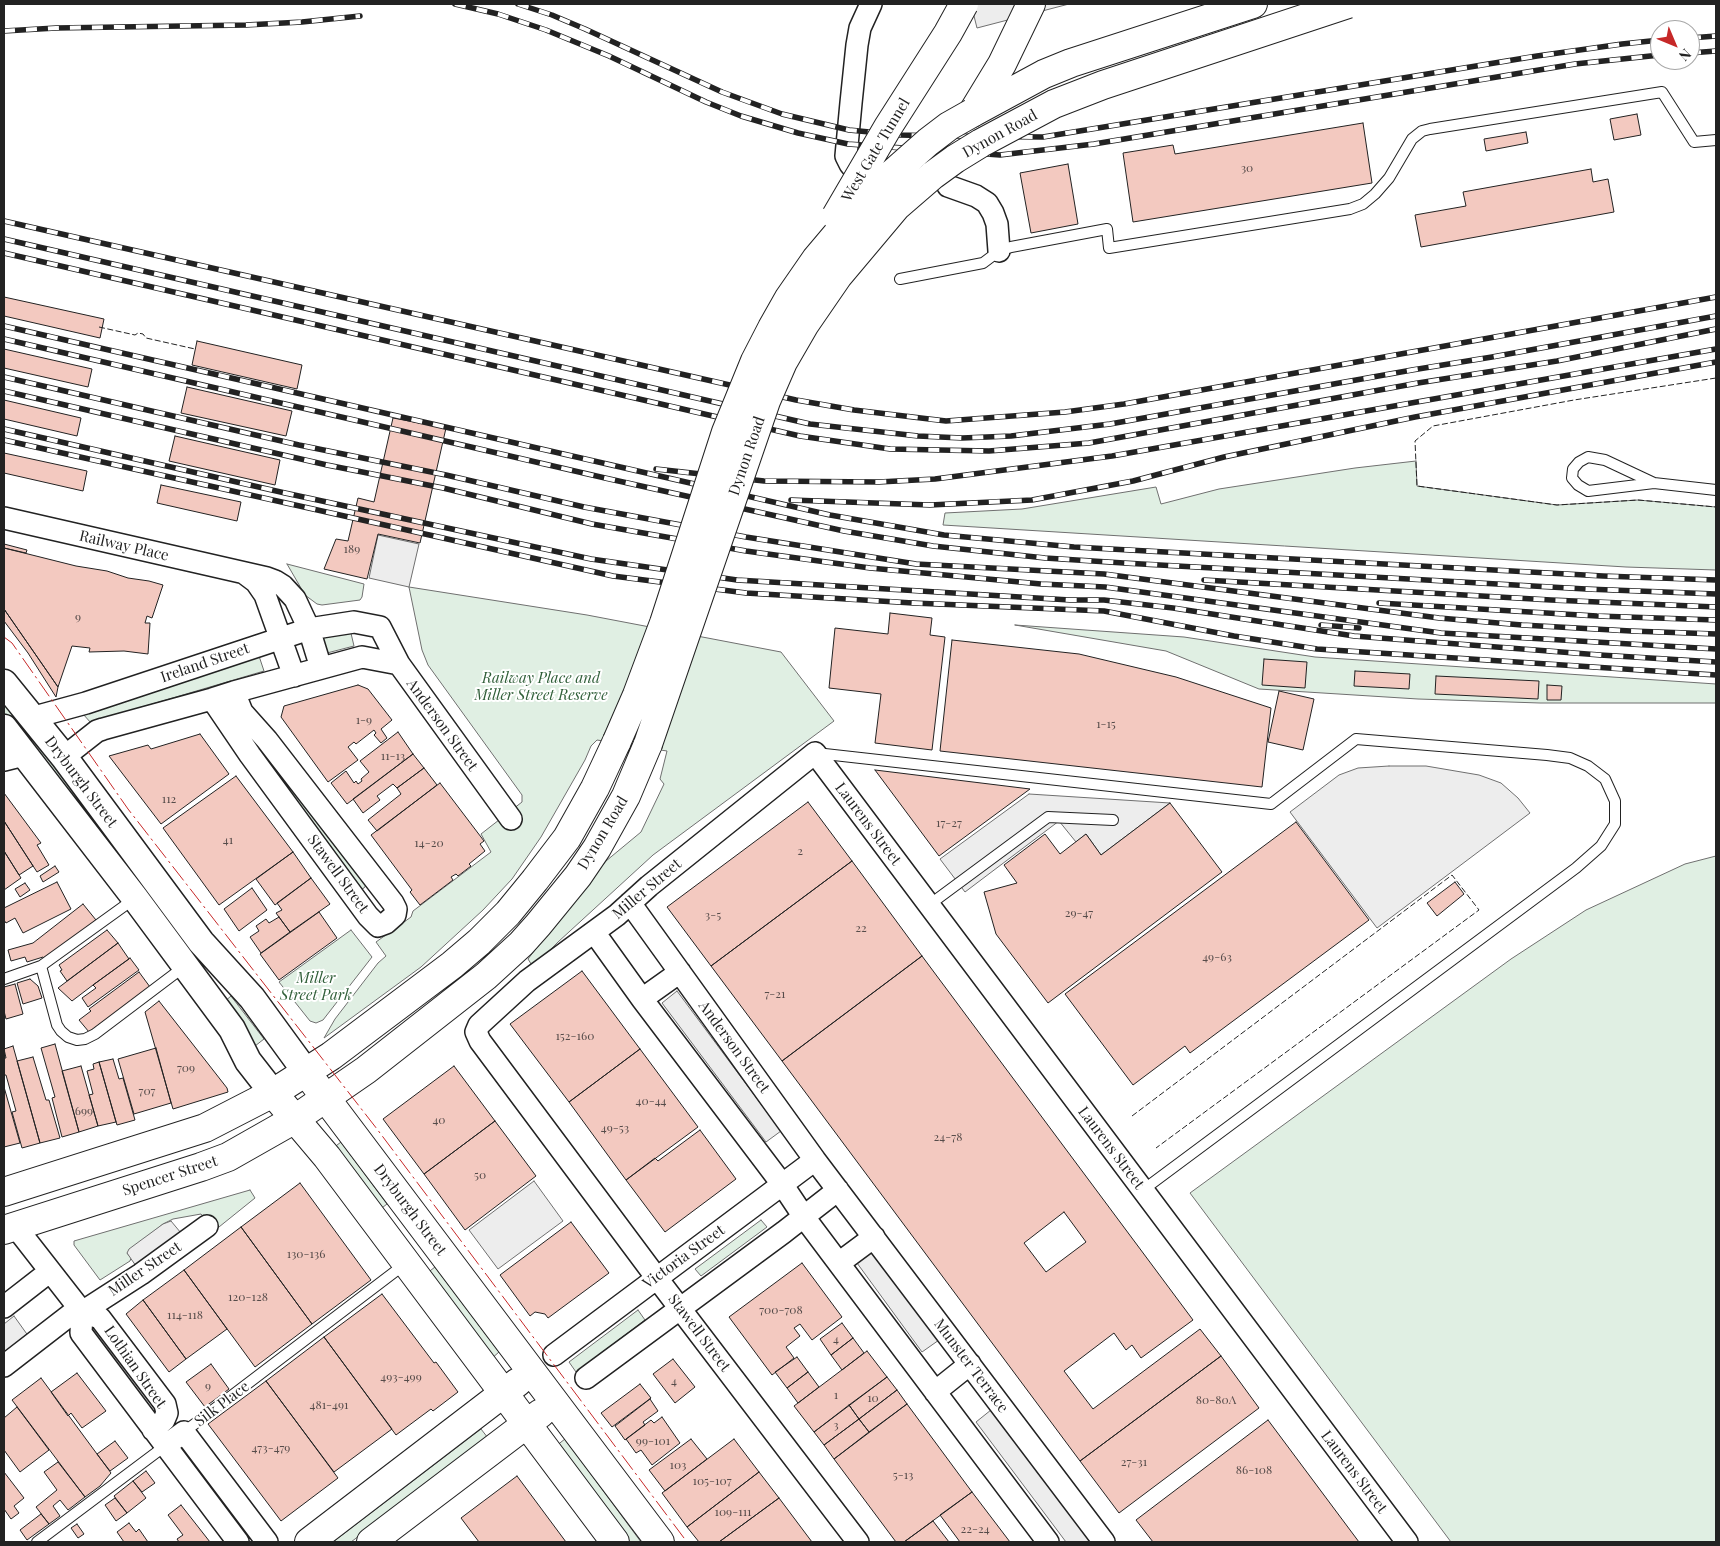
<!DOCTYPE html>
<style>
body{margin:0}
#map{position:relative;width:1720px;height:1546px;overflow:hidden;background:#fff;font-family:"Playfair Display",serif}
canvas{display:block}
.frame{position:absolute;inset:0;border:5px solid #222;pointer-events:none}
.north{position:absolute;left:1650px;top:20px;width:50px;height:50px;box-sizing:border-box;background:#fff;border:1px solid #a7a7a7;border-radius:50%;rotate:135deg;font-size:14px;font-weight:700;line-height:20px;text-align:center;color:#222}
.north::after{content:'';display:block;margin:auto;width:18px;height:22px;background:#c62828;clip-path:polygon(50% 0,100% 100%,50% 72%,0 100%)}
</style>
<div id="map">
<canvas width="1720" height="1546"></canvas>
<div class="frame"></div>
<div class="north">N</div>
</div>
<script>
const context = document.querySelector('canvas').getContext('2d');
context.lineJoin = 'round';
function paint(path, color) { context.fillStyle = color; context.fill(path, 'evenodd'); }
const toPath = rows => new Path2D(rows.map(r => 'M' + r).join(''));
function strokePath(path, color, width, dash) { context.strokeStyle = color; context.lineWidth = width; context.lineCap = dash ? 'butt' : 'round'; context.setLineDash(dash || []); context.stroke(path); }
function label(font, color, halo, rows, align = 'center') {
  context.font = font + ' "Playfair Display",serif'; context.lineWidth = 4; context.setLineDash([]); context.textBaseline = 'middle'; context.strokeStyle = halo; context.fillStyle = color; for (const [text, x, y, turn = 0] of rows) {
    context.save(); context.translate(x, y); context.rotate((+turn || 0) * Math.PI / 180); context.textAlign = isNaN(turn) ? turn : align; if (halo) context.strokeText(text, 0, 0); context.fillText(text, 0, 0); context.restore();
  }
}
const green = toPath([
 [1416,461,1417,486,1557,505,1638,500,1716,507,1716,570,1626,567,943,525,945,513,1022,509,1156,487,1161,504,1219,489,1355,468,1416,461],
 [287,564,364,584,362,597,360,600,322,605,317,604,305,595,287,564],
 [409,587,587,615,781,652,834,721,653,855,558,942,533,967,528,959,553,926,606,861,641,832,664,784,660,779,667,751,597,740,591,746,585,760,541,837,512,879,483,910,421,967,324,1038,335,1019,378,963,386,956,376,942,411,917,413,911,491,852,481,834,522,802,522,795,428,665,422,650,409,587],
 [1015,625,1184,637,1315,657,1716,684,1716,703,1540,703,1418,699,1259,689,1166,651,1015,625],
 [350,629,354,646,327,653,320,634,350,629],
 [258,653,264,671,105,718,91,723,83,714,258,653],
 [4,694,138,872,128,878,4,713,4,694],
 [261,745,366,885,364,888,362,889,360,887,257,748,261,745],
 [1716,856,1716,1542,1451,1542,1190,1193,1511,959,1586,910,1685,864,1716,856],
 [351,930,372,957,323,1020,316,1023,310,1021,279,982,351,930],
 [231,996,264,1039,255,1046,223,1003,231,996],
 [341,1142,387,1204,378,1211,332,1149,341,1142],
 [250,1190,255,1198,214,1231,201,1214,173,1219,163,1224,127,1253,131,1258,130,1261,100,1280,74,1245,74,1241,250,1190],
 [761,1220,767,1227,701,1276,695,1269,761,1220],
 [435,1267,499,1352,491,1359,426,1274,435,1267],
 [638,1310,645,1320,576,1372,569,1362,638,1310],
 [481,1429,488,1438,351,1542,333,1542,481,1429],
 [565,1439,641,1542,627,1542,556,1446,565,1439]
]);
const parking = toPath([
 [971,4,1069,4,977,28,971,4],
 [378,535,419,544,409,587,369,578,378,535],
 [1389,766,1426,766,1479,775,1501,783,1518,798,1530,813,1377,928,1290,812,1339,775,1358,768,1389,766],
 [1029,794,1170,803,1101,855,1086,834,1076,842,1059,821,965,892,940,859,1029,794],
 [677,991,781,1131,766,1142,662,1003,677,991],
 [534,1181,563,1221,498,1269,469,1230,534,1181],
 [171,1221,181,1233,136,1266,127,1253,129,1249,163,1224,171,1221],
 [872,1252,939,1340,922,1352,857,1263,872,1252],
 [14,1316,29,1337,4,1356,4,1324,14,1316],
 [991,1410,1091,1542,1066,1542,976,1422,991,1410]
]);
const building = toPath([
 [1637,114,1641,135,1614,140,1610,119,1637,114],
 [1363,123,1372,183,1133,222,1123,153,1173,145,1175,154,1363,123],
 [1526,132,1528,143,1486,151,1484,139,1526,132],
 [1068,164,1078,224,1031,233,1020,173,1068,164],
 [1591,169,1593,182,1608,179,1614,212,1421,247,1415,215,1466,206,1463,192,1591,169],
 [4,297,104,319,100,338,4,316,4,297],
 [197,341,302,365,297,389,192,365,197,341],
 [4,349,92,369,88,387,4,368,4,349],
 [187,387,292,411,286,436,181,413,187,387],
 [4,400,81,418,77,436,4,419,4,400],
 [393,418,446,428,420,543,378,534,367,579,324,569,336,539,348,541,358,498,374,502,393,418],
 [175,436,280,460,275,485,169,461,175,436],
 [4,453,87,471,83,491,4,473,4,453],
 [161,485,241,502,237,521,157,503,161,485],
 [4,544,27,550,26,553,4,548,4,544],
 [4,548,76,566,107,571,128,578,149,581,163,585,152,618,147,616,145,623,150,623,148,654,124,651,89,652,90,648,72,646,58,687,4,609,4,548],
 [4,609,58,687,56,697,28,653,4,621,4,609],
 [890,613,932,618,930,635,945,637,932,750,875,743,881,694,829,688,835,628,888,634,890,613],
 [952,640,1079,654,1176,677,1271,708,1262,787,940,751,952,640],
 [1264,659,1307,662,1305,688,1262,685,1264,659],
 [1355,671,1410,674,1409,689,1354,686,1355,671],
 [1436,676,1539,681,1538,699,1435,694,1436,676],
 [358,685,368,689,392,720,381,729,387,738,381,743,374,735,376,733,374,730,356,744,354,742,348,747,358,760,328,782,281,717,284,706,358,685],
 [1547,685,1562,686,1561,700,1547,700,1547,685],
 [1279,691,1314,699,1303,750,1268,742,1279,691],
 [398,732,413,754,347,804,331,783,346,771,354,783,356,781,358,784,362,781,361,779,369,772,360,761,398,732],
 [200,734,229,774,161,824,109,756,148,745,151,749,200,734],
 [413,754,424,768,397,788,393,784,377,796,380,800,363,813,353,799,413,754],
 [424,768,437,785,377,831,368,820,401,794,397,788,424,768],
 [875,770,1030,789,939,856,875,770],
 [236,776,293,852,219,905,163,828,236,776],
 [440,783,484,841,480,844,485,851,469,864,471,866,458,876,456,874,451,877,453,880,420,905,410,892,412,890,371,835,440,783],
 [4,793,41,843,37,845,49,865,37,872,4,821,4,793],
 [808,802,852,861,711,966,667,907,808,802],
 [1170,803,1222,872,1048,1003,996,934,984,892,1017,883,1004,865,1045,834,1060,854,1086,834,1101,855,1170,803],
 [4,821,33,866,19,875,4,851,4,821],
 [1296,822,1369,920,1190,1053,1185,1046,1133,1085,1065,994,1296,822],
 [4,851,21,878,4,890,4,851],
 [293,852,311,878,275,905,256,879,293,852],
 [852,861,922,956,782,1061,711,966,852,861],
 [55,866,59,872,43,882,40,876,55,866],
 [311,878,330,904,290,932,276,913,282,910,277,903,311,878],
 [57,882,71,909,23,933,15,918,6,923,4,920,4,908,57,882],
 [1455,882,1464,894,1437,916,1427,903,1455,882],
 [25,883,30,890,20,897,15,889,25,883],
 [252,888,267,910,239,931,224,909,252,888],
 [83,904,96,920,57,950,47,961,43,957,27,962,25,957,11,961,8,950,33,943,83,904],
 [319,912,337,938,279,980,260,954,319,912],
 [279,917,290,932,261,953,250,937,259,931,256,926,266,919,269,923,279,917],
 [107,930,118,943,67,981,60,971,62,970,59,965,107,930],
 [118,943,129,959,93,985,72,1001,58,988,118,943],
 [922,956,1193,1320,1141,1358,1132,1345,1126,1350,1114,1333,1064,1371,1093,1409,1200,1329,1221,1356,1080,1461,782,1061,922,956],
 [1064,1212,1086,1242,1046,1272,1024,1243,1064,1212],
 [130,958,139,970,88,1007,82,998,96,988,93,985,130,958],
 [582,971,640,1049,569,1102,510,1024,582,971],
 [139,972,150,987,89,1032,79,1020,91,1011,89,1009,139,972],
 [30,979,38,986,42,998,23,1004,17,983,30,979],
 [15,984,23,1014,6,1019,4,1011,4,987,15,984],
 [159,1001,227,1088,228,1092,173,1109,145,1012,159,1001],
 [55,1044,79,1132,62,1137,52,1098,55,1097,41,1048,55,1044],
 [13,1046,40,1143,22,1148,12,1112,16,1111,6,1075,4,1075,4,1058,6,1058,4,1049,13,1046],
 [156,1048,171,1103,134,1114,118,1059,156,1048],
 [640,1049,698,1127,626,1180,569,1102,640,1049],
 [33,1057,46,1100,49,1100,60,1138,40,1143,17,1061,33,1057],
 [113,1059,119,1079,123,1078,135,1120,117,1125,99,1062,113,1059],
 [99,1062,116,1122,98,1126,89,1095,93,1094,87,1071,94,1069,93,1064,99,1062],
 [81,1066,98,1126,79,1132,62,1071,81,1066],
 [454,1066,495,1121,424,1174,383,1119,454,1066],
 [4,1087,20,1143,4,1147,4,1087],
 [495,1121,536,1176,465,1230,424,1174,495,1121],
 [700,1130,736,1179,665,1232,626,1180,655,1158,658,1161,700,1130],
 [300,1183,371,1280,312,1324,241,1227,300,1183],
 [571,1222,609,1273,548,1318,545,1314,535,1312,530,1316,500,1275,571,1222],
 [241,1227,312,1324,255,1367,184,1270,241,1227],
 [802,1263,842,1317,812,1340,800,1324,794,1328,800,1336,786,1347,794,1358,772,1375,729,1317,802,1263],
 [184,1270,227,1329,186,1359,143,1300,184,1270],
 [382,1294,434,1363,436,1362,458,1392,433,1411,431,1409,396,1435,324,1337,382,1294],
 [143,1300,186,1359,169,1372,126,1314,143,1300],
 [842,1323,853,1338,831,1355,820,1339,842,1323],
 [324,1337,392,1429,334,1472,266,1381,324,1337],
 [853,1338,864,1353,842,1370,831,1355,853,1338],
 [867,1351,887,1377,814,1432,794,1406,867,1351],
 [1221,1356,1259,1408,1119,1513,1080,1461,1221,1356],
 [797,1357,808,1372,787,1388,775,1372,797,1357],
 [673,1359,695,1387,675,1403,653,1374,673,1359],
 [211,1364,229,1389,205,1407,186,1382,211,1364],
 [808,1372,819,1387,798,1403,787,1388,808,1372],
 [77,1373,106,1411,82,1428,71,1413,68,1416,51,1392,77,1373],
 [887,1377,897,1390,859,1419,849,1405,887,1377],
 [41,1378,111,1473,100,1486,85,1497,12,1400,41,1378],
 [266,1381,338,1478,281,1521,208,1424,266,1381],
 [640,1384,651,1398,612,1427,601,1413,640,1384],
 [897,1390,907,1404,869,1432,859,1419,897,1390],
 [650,1399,658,1411,643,1422,645,1425,625,1440,615,1426,650,1399],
 [907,1404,972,1492,904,1542,896,1542,834,1459,907,1404],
 [849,1405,859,1419,824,1445,814,1432,849,1405],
 [17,1407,49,1450,20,1472,4,1450,4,1418,17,1407],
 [662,1417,680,1443,652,1465,641,1450,636,1453,626,1439,651,1420,654,1423,662,1417],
 [859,1419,869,1432,834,1459,824,1445,859,1419],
 [1268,1420,1359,1542,1153,1542,1136,1520,1268,1420],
 [691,1439,707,1459,665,1491,649,1470,691,1439],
 [734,1439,759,1472,687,1527,662,1493,734,1439],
 [115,1441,128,1458,110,1471,97,1454,115,1441],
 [58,1462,85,1497,68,1510,60,1500,53,1506,60,1516,49,1524,36,1507,57,1490,44,1472,58,1462],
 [146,1471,155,1483,142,1492,133,1481,146,1471],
 [4,1472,24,1498,14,1506,19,1513,11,1519,4,1509,4,1472],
 [759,1472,779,1498,719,1542,699,1542,687,1527,759,1472],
 [517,1476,566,1542,479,1542,461,1518,517,1476],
 [133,1481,146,1498,127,1513,114,1496,133,1481],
 [972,1492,1010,1542,960,1542,940,1515,972,1492],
 [115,1498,127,1513,116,1521,105,1505,115,1498],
 [779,1498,812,1542,719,1542,779,1498],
 [181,1505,210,1542,179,1542,177,1539,183,1535,168,1515,181,1505],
 [41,1514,49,1524,27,1540,20,1530,41,1514],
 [933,1521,949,1542,904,1542,933,1521],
 [129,1523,136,1532,139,1529,148,1542,124,1542,117,1532,129,1523],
 [77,1524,84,1534,78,1538,71,1528,77,1524]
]);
const service = toPath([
 [900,279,983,263,999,251,1011,247,1107,229,1109,248,1350,209,1363,204,1375,194,1389,178,1412,139,1422,131,1430,129,1662,92,1694,142,1716,140],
 [1654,483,1605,460,1588,457,1579,462,1573,469,1572,478,1578,485,1588,491,1654,483,1716,490],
 [816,753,1271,804,1356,739,1547,755,1570,758,1588,766,1605,779,1615,801,1615,824,1601,846,1576,868,1143,1190],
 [929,905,1048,817,1113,820],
 [41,966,57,1025,61,1031,68,1037,77,1040,85,1039,95,1034,185,966],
 [4,979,41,966,134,899],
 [184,1432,405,1264],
 [37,1542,165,1446]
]);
const minor = toPath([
 [855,170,850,164,846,156,851,103,857,45,860,28,871,4],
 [948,186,976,196,987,203,993,213,997,224,999,251],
 [4,518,267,578,275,581,283,586,295,599,309,629,321,668],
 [244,573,256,582,265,595,294,676],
 [212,699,250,755,368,916,378,926,386,923,395,915,396,909,393,903,267,740,242,712,234,692],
 [31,718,86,703,309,629,354,622,380,627,399,664,511,819],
 [64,757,97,731,103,729,212,699,234,692,362,657,399,664],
 [4,760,24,755],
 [630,903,815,1160,1104,1542],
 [594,932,642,999,782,1184,804,1217,1048,1542],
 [642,999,680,972],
 [15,1226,79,1308,82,1312,100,1318,165,1404,167,1413,164,1420,153,1430],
 [839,1263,874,1237],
 [4,1307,49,1272],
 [82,1312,81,1333,238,1542],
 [82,1312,141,1274,207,1226],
 [554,1355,815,1160],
 [4,1366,79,1308],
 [586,1378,784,1232,838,1190],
 [935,1392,970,1364],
 [165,1446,184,1432,267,1542],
 [858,1542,656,1277,480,1041,476,1032,479,1025,527,981,617,915,649,886,815,753,1407,1542]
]);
const tertiary = toPath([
 [4,683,64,757,201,942,252,998,306,1072],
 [4,728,135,898,232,1029,248,1061,273,1093]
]);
const secondary = toPath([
 [306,1072,660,1542],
 [273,1093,327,1157,615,1542],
 [309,1542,518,1382],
 [371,1542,541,1413]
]);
const primary = toPath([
 [974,110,1002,64,1031,4],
 [972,113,1044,74,1071,63,1253,4],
 [4,1192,205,1128,273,1093,331,1056,452,965,479,942,508,913,535,880,567,838,595,788,617,741],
 [4,1230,201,1167,228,1157,295,1119,366,1070,486,976,521,944,538,925,578,876,597,848,626,796,648,744]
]);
const rail = toPath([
 [455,4,498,14,546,30,609,56,706,102,741,116,798,133,848,144,1000,155,1094,144,1575,64,1660,55],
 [518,4,552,15,585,29,722,92,782,114,849,130,900,135,941,136,1043,137,1537,56,1622,44,1660,40],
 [4,31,56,28,246,25,302,22,360,16],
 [1690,38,1716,36],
 [1690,53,1716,51],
 [4,221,796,400,854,410,946,421,1065,412,1124,404,1716,297],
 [4,239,810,424,918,436,962,438,1011,436,1110,424,1412,370,1492,357,1716,316],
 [4,253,800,436,890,449,989,451,1089,443,1418,383,1557,361,1716,329],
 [4,326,830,515,944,535,1074,547,1603,576,1716,580],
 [4,339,605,478,844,531,933,546,1045,558,1124,563,1586,589,1716,594],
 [4,377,299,445,446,475,584,507,746,537,916,564,1104,574,1439,618,1522,625,1631,631,1716,634],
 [4,391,327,465,443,488,592,524,746,551,870,568,1041,584,1105,587,1441,633,1716,649],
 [4,429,285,493,591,559,737,580,1070,600,1104,600,1173,608,1354,636,1600,655,1716,662],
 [4,440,613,576,746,593,913,603,1104,611,1234,636,1317,649,1716,675],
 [656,469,764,481,879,482,935,479,1112,456,1716,349],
 [791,500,930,505,1032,500,1133,481,1224,457,1415,417,1716,362],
 [1204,580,1551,600,1716,607],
 [1379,603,1597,616,1716,620],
 [1321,625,1359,628]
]);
const primaryBridge = toPath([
 [836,216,888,127,948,33,964,4],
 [617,741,637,695,664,623,726,432,755,361,772,328,789,298,816,259,865,201,885,180,928,142,949,126,972,113],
 [648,744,766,401,783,362,805,324,838,276,896,207,933,175,955,159,981,143,1054,104,1103,85,1348,4]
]);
const fence = toPath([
 [99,327,135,335,138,333,143,334,146,338,195,349],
 [1716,378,1574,400,1433,426,1415,441,1417,486,1557,505,1638,500,1716,507],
 [1132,1116,1452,875,1479,910,1156,1148]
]);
const power = toPath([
 [4,637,12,643,128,809,377,1129,687,1542]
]);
const numberNames = [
 ["30",1247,168],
 ["189",352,549],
 ["9",78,617],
 ["1-9",364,720],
 ["1-15",1106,724],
 ["11-13",393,756],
 ["112",169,799],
 ["17-27",949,823],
 ["41",228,840],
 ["14-20",429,843],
 ["2",800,851],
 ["29-47",1079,913],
 ["3-5",713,915],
 ["22",861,928],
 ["49-63",1217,957],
 ["7-21",775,994],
 ["152-160",575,1036],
 ["709",186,1068],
 ["707",147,1091],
 ["40-44",651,1101],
 ["699",84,1111],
 ["40",439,1120],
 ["49-53",615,1128],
 ["24-78",948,1137],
 ["50",480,1175],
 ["130-136",306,1254],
 ["120-128",248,1297],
 ["700-708",781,1310],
 ["114-118",185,1315],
 ["4",836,1339],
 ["493-499",401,1377],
 ["4",674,1381],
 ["9",208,1386],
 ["1",836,1395],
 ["10",873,1398],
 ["80-80A",1216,1400],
 ["481-491",329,1405],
 ["3",836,1425],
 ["99-101",653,1441],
 ["473-479",271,1448],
 ["27-31",1134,1462],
 ["103",678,1465],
 ["86-108",1254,1470],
 ["5-13",903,1475],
 ["105-107",712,1481],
 ["109-111",733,1512],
 ["22-24",975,1529]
];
const streetNames = [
 ["Dynon Road",1000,134,-29],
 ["West Gate Tunnel",876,150,-59],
 ["Dynon Road",747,456,-71],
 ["Railway Place",124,546,13],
 ["Ireland Street",205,663,-19],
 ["Anderson Street",442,725,54],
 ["Dryburgh Street",81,782,53],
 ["Laurens Street",868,824,53],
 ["Dynon Road",603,833,-59],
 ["Stawell Street",338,874,54],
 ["Miller Street",647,889,-40],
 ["Anderson Street",734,1047,54],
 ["Laurens Street",1111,1148,53],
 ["Spencer Street",170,1176,-18],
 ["Dryburgh Street",410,1210,53],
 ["Victoria Street",684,1257,-36],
 ["Miller Street",145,1269,-34],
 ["Stawell Street",699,1333,53],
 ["Munster Terrace",971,1366,53],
 ["Lothian Street",135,1367,55],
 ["Silk Place",222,1404,-37],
 ["Laurens Street",1354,1472,53]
];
const parkNames = [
 ["Railway Place and",541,678],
 ["Miller Street Reserve",541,695],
 ["Miller",316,978],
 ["Street Park",316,995]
];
paint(green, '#e0efe3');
strokePath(green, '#6f6f6f', 1);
paint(parking, '#ededed');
strokePath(parking, '#6f6f6f', 1);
paint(building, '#f3c9c0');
strokePath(building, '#222', 1);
strokePath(service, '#222', 12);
strokePath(minor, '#222', 24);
strokePath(tertiary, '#222', 29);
strokePath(secondary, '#222', 30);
strokePath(primary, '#222', 30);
strokePath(service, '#fff', 10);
strokePath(minor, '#fff', 21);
strokePath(tertiary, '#fff', 26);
strokePath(secondary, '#fff', 28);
strokePath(primary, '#fff', 28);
strokePath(rail, '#222', 5.5);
strokePath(rail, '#fff', 4, [11]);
strokePath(primaryBridge, '#222', 30, []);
strokePath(primaryBridge, '#fff', 28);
strokePath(fence, '#222', 1, [6, 2.5]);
strokePath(power, '#c62828', 1, [18, 4, 2.5, 4]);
label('12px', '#564c4a', null, numberNames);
label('15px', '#222', '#fff', streetNames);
label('italic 15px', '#2f5e38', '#fff', parkNames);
</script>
